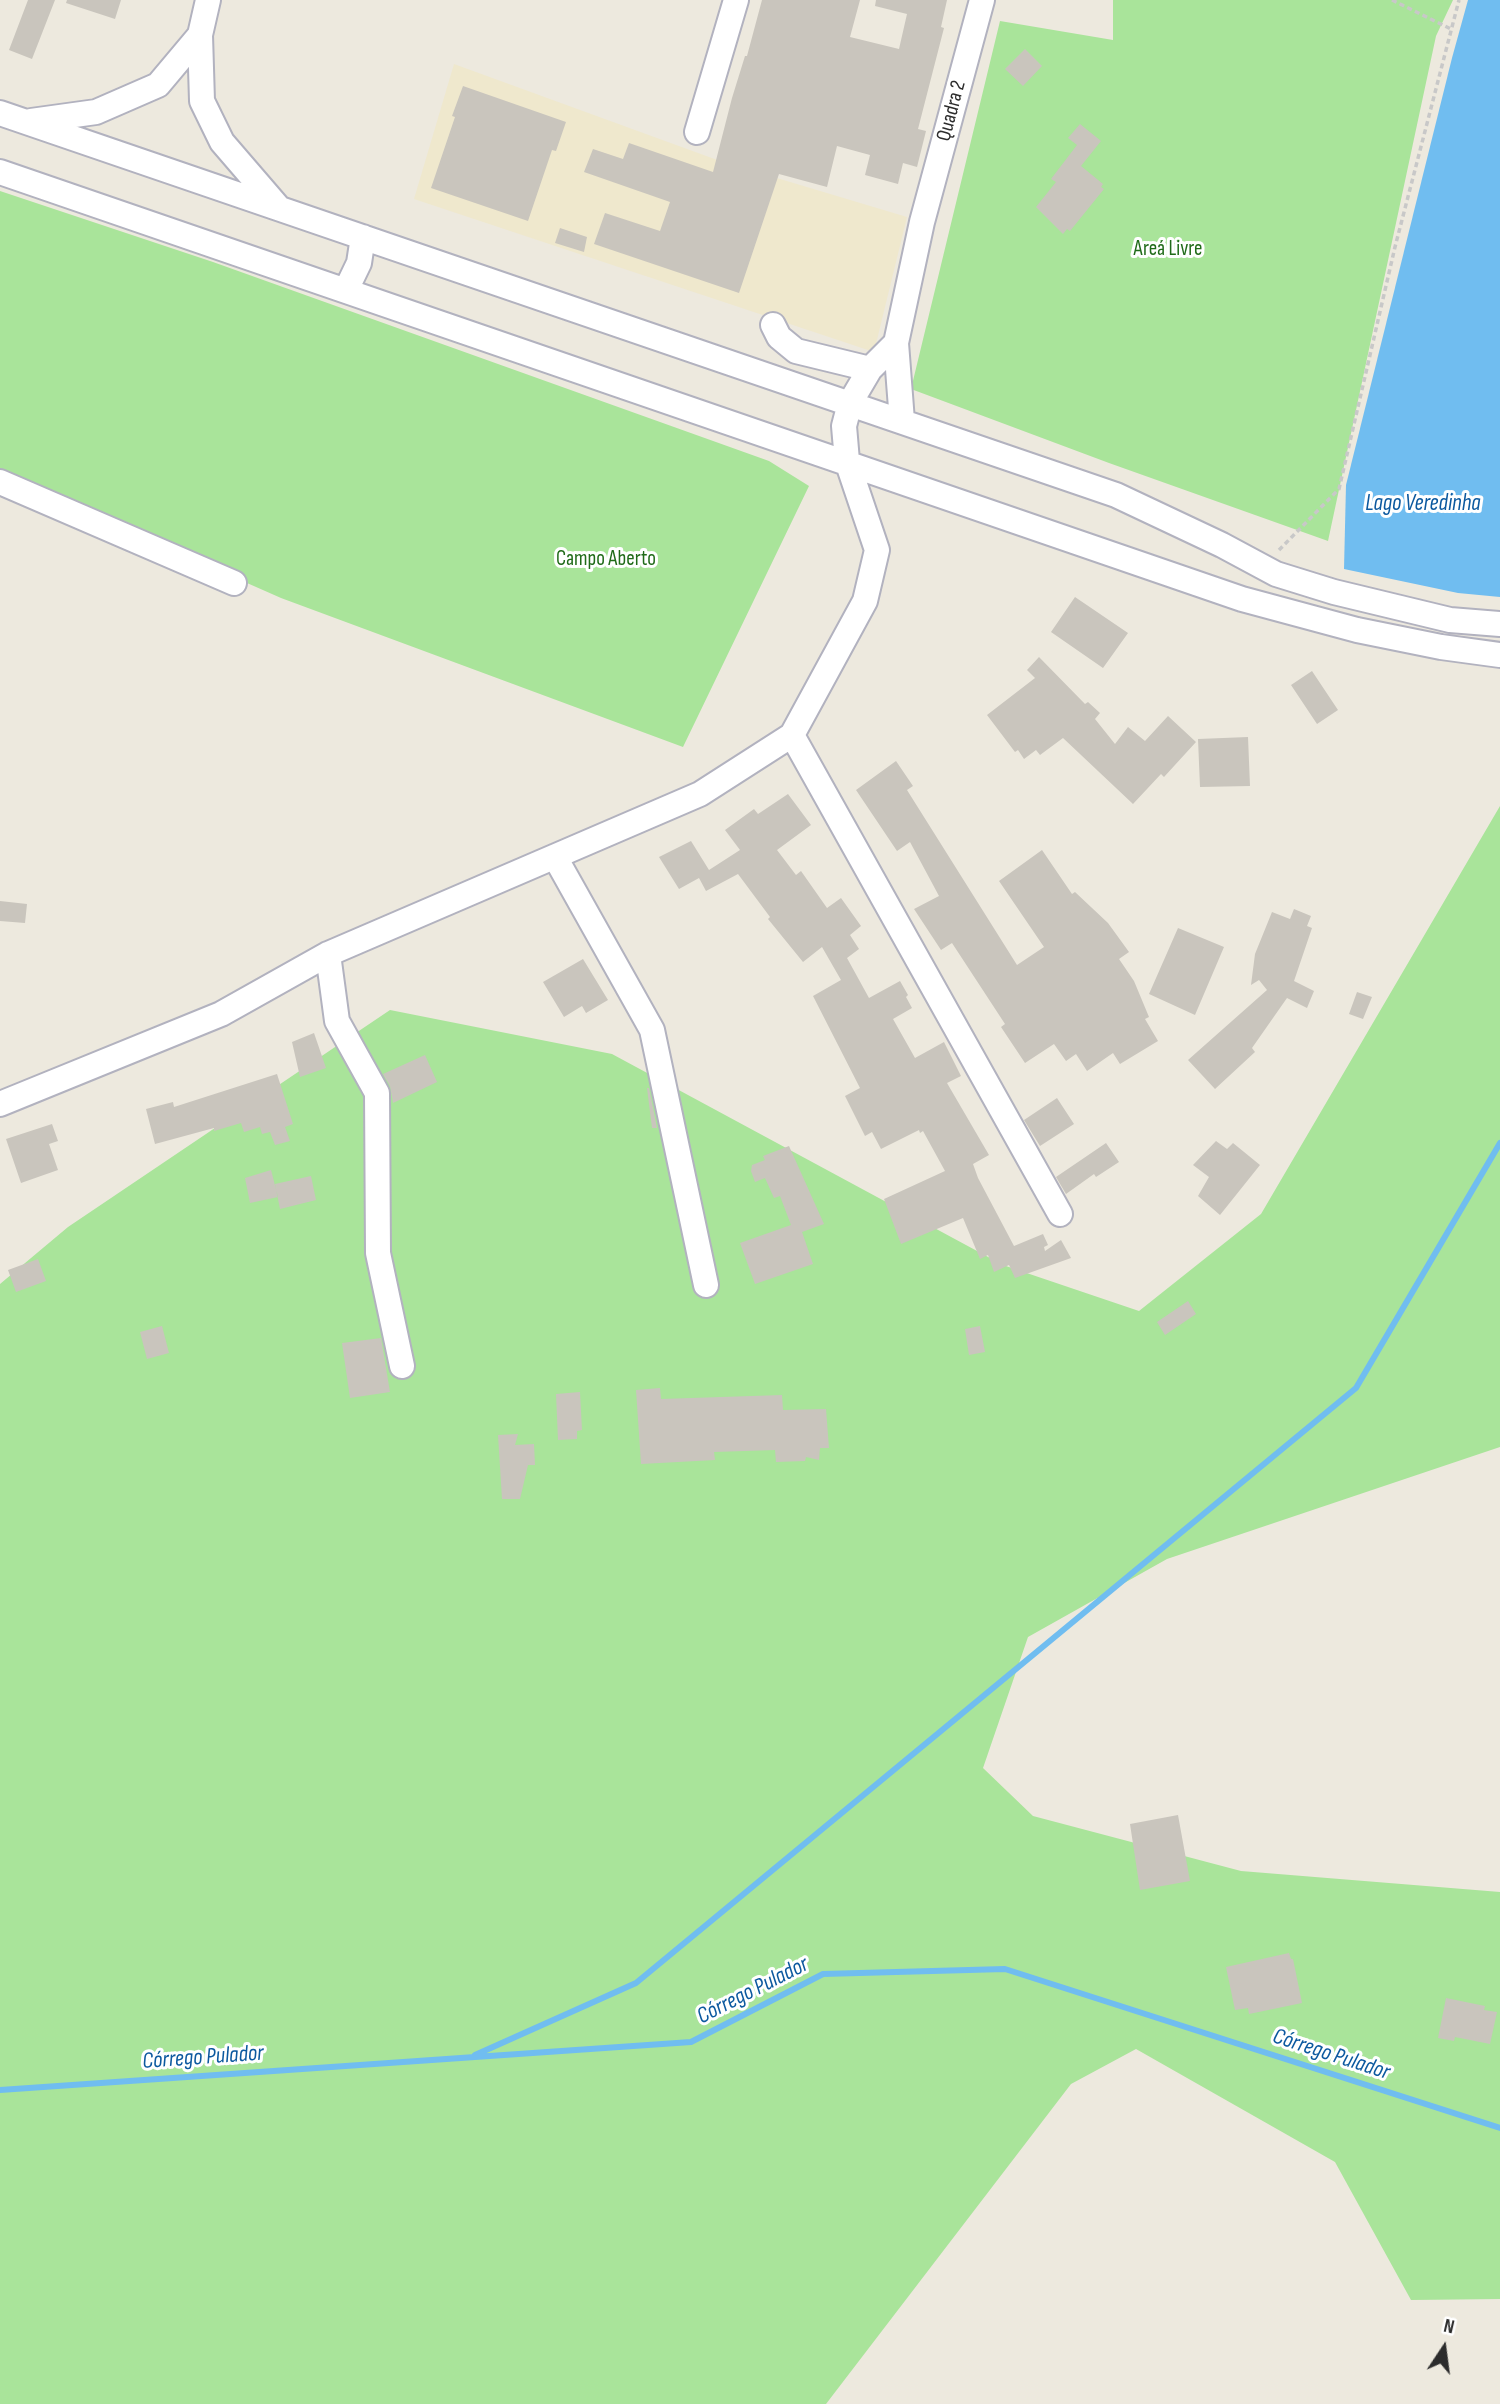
<!DOCTYPE html>
<meta charset="utf-8">
<style>
body{margin:0}
#map{position:relative;width:1500px;height:2404px;overflow:hidden;background:#ede9de;font-family:"Sofia Sans Condensed",sans-serif}
canvas{display:block}
.north{position:absolute;left:1409px;top:2313px;width:70px;height:70px;-webkit-text-stroke:5px #fff;paint-order:stroke;rotate:13deg;font-size:19px;font-weight:700;line-height:28px;text-align:center;color:#2c2c2c}
.north::after{content:'';display:block;margin:auto;width:24px;height:32px;background:#2c2c2c;clip-path:polygon(50% 0,100% 100%,50% 72%,0 100%)}
</style>
<div id="map">
<canvas width="1500" height="2404"></canvas>
<div class="north">N</div>
</div>
<script>
const context = document.querySelector('canvas').getContext('2d');
context.lineJoin = 'round';
function paint(path, color) { context.fillStyle = color; context.fill(path, 'evenodd'); }
const toPath = rows => new Path2D(rows.map(r => 'M' + r).join(''));
function strokePath(path, color, width, dash) { context.strokeStyle = color; context.lineWidth = width; context.lineCap = dash ? 'butt' : 'round'; context.setLineDash(dash || []); context.stroke(path); }
function label(font, color, halo, rows, align = 'center') {
  context.font = font + ' "Sofia Sans Condensed",sans-serif'; context.lineWidth = 6; context.setLineDash([]); context.textBaseline = 'middle'; context.strokeStyle = halo; context.fillStyle = color; for (const [text, x, y, turn = 0] of rows) {
    context.save(); context.translate(x, y); context.rotate((+turn || 0) * Math.PI / 180); context.textAlign = isNaN(turn) ? turn : align; if (halo) context.strokeText(text, 0, 0); context.fillText(text, 0, 0); context.restore();
  }
}
const education = toPath([
 [454,64,720,161,907,217,874,352,414,199]
]);
const green = toPath([
 [1113,0,1453,0,1436,36,1328,541,1109,463,911,389,1000,21,1113,40],
 [0,191,213,262,769,461,809,486,683,747,281,598,0,474],
 [1500,806,1500,1447,1167,1559,1028,1637,983,1768,1033,1816,1241,1871,1500,1892,1500,2299,1411,2300,1335,2162,1136,2049,1071,2084,826,2404,0,2404,0,1284,68,1227,390,1010,612,1054,1003,1265,1139,1311,1261,1214]
]);
const water = toPath([
 [1468,0,1500,0,1500,597,1458,593,1344,569,1346,485,1452,58]
]);
const stream = toPath([
 [475,2055,636,1983,1356,1388,1500,1143],
 [0,2090,691,2042,823,1974,1005,1969,1500,2128]
]);
const building = toPath([
 [28,0,55,0,32,59,9,50],
 [67,0,121,0,115,19,66,3],
 [762,0,860,0,850,37,899,49,907,14,875,6,876,0,947,0,941,27,944,28,918,129,926,131,917,167,903,163,898,184,865,175,870,155,837,146,827,187,779,174,739,293,594,244,605,213,660,231,670,202,584,172,593,149,623,159,629,143,713,172,732,98,745,56,747,56],
 [1025,49,1042,66,1023,86,1005,69],
 [463,86,566,122,556,151,552,150,528,221,431,188,455,117,452,116],
 [1080,124,1101,141,1081,166,1103,184,1101,187,1104,189,1070,231,1067,229,1063,234,1036,207,1056,182,1051,179,1077,145,1068,138],
 [560,228,587,237,584,252,555,243],
 [1075,597,1128,633,1103,668,1051,632],
 [1039,657,1085,704,1088,702,1100,713,1095,719,1115,744,1128,727,1145,741,1168,716,1196,742,1164,777,1161,774,1133,804,1063,738,1040,755,1036,750,1024,759,1018,750,1015,752,987,715,1035,678,1027,670],
 [1312,671,1338,710,1317,724,1291,685],
 [1248,737,1250,786,1200,787,1198,739],
 [896,761,913,786,907,790,1017,965,1044,947,999,881,1042,850,1072,894,1075,892,1108,923,1129,952,1119,959,1134,981,1149,1017,1145,1019,1158,1041,1120,1064,1113,1053,1087,1071,1076,1054,1066,1061,1054,1044,1025,1063,1001,1027,1005,1024,952,943,941,950,914,909,939,896,910,842,897,851,856,790],
 [788,794,811,825,777,850,796,875,801,871,827,908,841,898,861,926,850,935,859,949,847,958,869,998,900,981,908,995,906,997,912,1008,893,1019,915,1058,944,1042,961,1076,947,1083,989,1155,973,1164,978,1178,1014,1246,1043,1234,1048,1245,1044,1247,1045,1251,1061,1240,1071,1258,1015,1278,1009,1265,994,1272,988,1255,980,1259,963,1218,901,1244,884,1199,945,1171,923,1131,920,1133,919,1130,881,1149,872,1132,865,1136,845,1096,860,1088,813,996,841,980,822,947,803,962,768,919,770,917,738,874,706,891,699,878,679,889,659,857,691,841,709,870,740,850,725,830,754,809,758,814],
 [0,901,27,904,25,923,0,921],
 [1294,909,1311,916,1307,926,1312,928,1294,981,1314,991,1307,1008,1287,998,1252,1048,1255,1052,1215,1089,1188,1060,1267,990,1259,980,1251,985,1255,954,1272,912,1290,919],
 [1178,928,1224,947,1195,1015,1149,994],
 [583,959,608,1000,586,1013,582,1006,564,1017,543,982],
 [1357,992,1372,997,1363,1019,1349,1014],
 [314,1033,326,1068,300,1077,292,1042],
 [425,1055,437,1082,393,1103,390,1086,383,1074],
 [277,1074,293,1124,285,1127,290,1141,275,1145,270,1132,262,1134,260,1127,244,1132,241,1123,214,1131,214,1128,155,1144,146,1109,173,1102,174,1107],
 [647,1088,649,1088,657,1128,652,1128],
 [1057,1098,1074,1124,1040,1146,1024,1120],
 [52,1124,58,1141,49,1144,58,1170,21,1183,6,1139],
 [1216,1141,1227,1149,1233,1143,1260,1165,1220,1215,1198,1196,1209,1177,1193,1165],
 [1106,1143,1119,1162,1096,1177,1094,1174,1066,1194,1056,1177],
 [789,1146,824,1224,802,1232,813,1264,755,1284,740,1243,791,1225,780,1196,774,1198,765,1178,755,1182,751,1171,752,1165,765,1160,763,1156],
 [271,1170,278,1197,250,1203,245,1178],
 [311,1176,316,1200,280,1209,275,1184],
 [38,1259,46,1281,16,1292,8,1270],
 [1188,1301,1196,1314,1165,1335,1157,1322],
 [162,1326,169,1353,147,1359,140,1332],
 [980,1326,985,1352,969,1355,965,1329],
 [381,1338,390,1392,350,1398,342,1343],
 [660,1388,661,1399,782,1395,783,1410,826,1409,829,1448,820,1448,819,1460,806,1457,805,1461,776,1462,775,1450,714,1452,715,1460,641,1464,636,1390],
 [580,1392,582,1430,577,1431,577,1439,558,1440,556,1394],
 [518,1434,515,1445,534,1444,535,1465,528,1465,520,1499,502,1499,498,1435],
 [1178,1815,1190,1881,1140,1890,1130,1824],
 [1289,1953,1291,1959,1293,1959,1302,2003,1249,2014,1248,2008,1235,2010,1226,1967],
 [1446,1998,1485,2006,1484,2010,1497,2012,1490,2044,1455,2037,1454,2041,1438,2038]
]);
const path = toPath([
 [1392,0,1451,29],
 [1279,550,1339,489,1395,247,1459,0]
]);
const minor = toPath([
 [208,0,200,35,202,101,222,142,278,207],
 [0,113,1116,495,1222,545,1276,574,1334,592,1450,620,1500,624],
 [31,121,96,112,158,85,200,35],
 [697,132,736,0],
 [0,172,1242,599,1357,630,1441,647,1500,655],
 [346,290,359,263,363,237],
 [773,325,779,337,796,351,870,369],
 [896,343,902,421],
 [0,482,234,583],
 [792,735,1060,1214],
 [555,857,652,1030,706,1285],
 [328,954,337,1021,377,1093,378,1253,402,1366],
 [0,1104,221,1014,328,954,700,794,792,735,865,601,877,550,847,461,844,426,850,403,870,369,896,343,922,222,982,0]
]);
const streetNames = [
 ["Quadra 2",952,111,-75]
];
const parkNames = [
 ["Areá Livre",1168,250],
 ["Campo Aberto",606,560]
];
const waterNames = [
 ["Lago Veredinha",1423,504],
 ["Córrego Pulador",753,1991,-27],
 ["Córrego Pulador",1331,2055,18],
 ["Córrego Pulador",203,2058,-4]
];
paint(education, '#efe8cd');
paint(green, '#a9e49a');
paint(water, '#70bdf0');
strokePath(stream, '#70bdf0', 6);
paint(building, '#c9c5bd');
strokePath(minor, '#b2b2bf', 28);
strokePath(path, '#c8c8c8', 3.5, [5, 3.5]);
strokePath(minor, '#fff', 24);
label('21px', '#2c2c2c', '#fff', streetNames);
label('21px', '#206b19', '#fff', parkNames);
label('italic 23px', '#0c599f', '#fff', waterNames);
</script>
